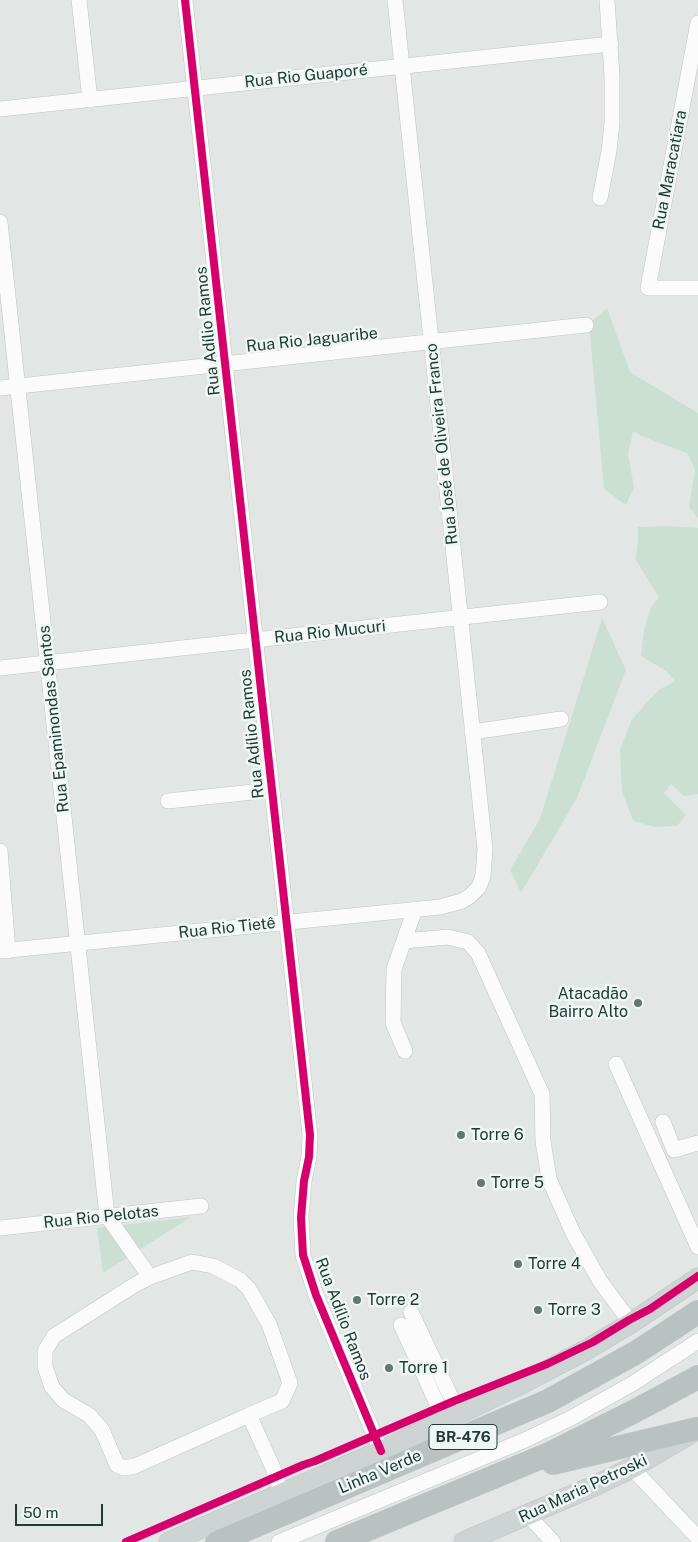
<!DOCTYPE html>
<meta charset="utf-8">
<style>
body{margin:0}
#map{position:relative;width:698px;height:1542px;overflow:hidden;background:#e2e7e5;font-family:"Public Sans",sans-serif}
canvas{display:block}
.scale{position:absolute;left:15px;top:1504px;width:88px;height:22px;box-sizing:border-box;border:2px solid #203a36;border-top:0;padding-left:6px;font-size:15px;line-height:18px;white-space:nowrap;color:#203a36;-webkit-text-stroke:4px #eff7f4;paint-order:stroke}
</style>
<div id="map">
<canvas width="698" height="1542"></canvas>
<div class="scale">50 m</div>
</div>
<script>
const context = document.querySelector('canvas').getContext('2d');
context.lineJoin = 'round';
function paint(path, color) { context.fillStyle = color; context.fill(path, 'evenodd'); }
const toPath = rows => new Path2D(rows.map(r => 'M' + r).join(''));
function strokePath(path, color, width, dash) { context.strokeStyle = color; context.lineWidth = width; context.lineCap = dash ? 'butt' : 'round'; context.setLineDash(dash || []); context.stroke(path); }
function label(font, color, halo, rows, align = 'center') {
  context.font = font + ' "Public Sans",sans-serif'; context.lineWidth = 5; context.setLineDash([]); context.textBaseline = 'middle'; context.strokeStyle = halo; context.fillStyle = color; for (const [text, x, y, turn = 0] of rows) {
    context.save(); context.translate(x, y); context.rotate((+turn || 0) * Math.PI / 180); context.textAlign = isNaN(turn) ? turn : align; if (halo) context.strokeText(text, 0, 0); context.fillText(text, 0, 0); context.restore();
  }
}
const green = toPath([
 [607,308,630,372,698,413,698,518,689,507,695,470,687,453,654,441,633,432,628,454,634,487,626,505,604,489,589,324],
 [670,526,698,528,698,794,684,796,671,784,664,793,686,815,677,826,655,827,633,821,622,791,620,750,631,721,647,702,660,689,675,681,666,671,641,656,644,630,651,607,659,597,636,560,638,539,638,527],
 [602,618,626,670,577,798,521,893,510,870,540,819],
 [191,1217,103,1273,97,1228]
]);
const minor = toPath([
 [79,0,90,100],
 [185,0,310,1135,309,1157,304,1181,301,1218,303,1255,316,1295,381,1451],
 [698,23,648,288,698,288],
 [0,109,611,44],
 [600,198,609,151,612,123,612,76,607,0],
 [0,222,107,1216,150,1277],
 [0,388,586,325],
 [0,668,600,602],
 [472,732,561,719],
 [168,801,272,790],
 [0,851,8,951],
 [404,941,448,937,468,942,478,953,542,1094,543,1141,549,1179,573,1233,600,1281,631,1323],
 [0,951,440,907,462,901,470,896,479,887,483,876,485,849,395,0],
 [405,1051,393,1023,394,969,415,909],
 [616,1064,698,1247],
 [663,1122,674,1150,698,1143],
 [0,1228,201,1206],
 [411,1312,459,1414],
 [401,1325,445,1421],
 [249,1415,282,1401,290,1383,269,1324,249,1289,240,1280,213,1266,192,1262,150,1277,136,1284,54,1336,45,1351,45,1367,52,1387,63,1400,89,1415,102,1430,117,1465,124,1468,135,1466,249,1415,273,1468,282,1494],
 [632,1468,698,1538],
 [528,1515,553,1542],
 [279,1542,525,1440,571,1418,632,1384,698,1341]
]);
const major = toPath([
 [169,1542,381,1451,523,1383,586,1350,631,1323,698,1278],
 [464,1542,594,1486,632,1468,690,1434]
]);
const highway = toPath([
 [553,1463,697,1429],
 [217,1542,548,1401,637,1352,698,1312],
 [337,1542,549,1454,635,1411,698,1377]
]);
const cycleway = toPath([
 [185,0,310,1135,309,1157,304,1181,301,1218,303,1255,316,1295,381,1451],
 [126,1542,303,1465,315,1461,454,1401,547,1364,593,1342,629,1320,650,1309,698,1276]
]);
const markers = [
 [638,1003,5,"#647773"],
 [461,1135,5,"#647773"],
 [481,1183,5,"#647773"],
 [518,1264,5,"#647773"],
 [357,1300,5,"#647773"],
 [538,1310,5,"#647773"],
 [389,1368,5,"#647773"]
];
const shields = [
 [463,1437,68]
];
const shieldNames = [
 ["BR-476",463,1437]
];
const streetNames = [
 ["Rua Rio Guaporé",306,76,-6],
 ["Rua Maracatiara",670,170,-79],
 ["Rua Adílio Ramos",208,331,-96],
 ["Rua Rio Jaguaribe",312,340,-6],
 ["Rua José de Oliveira Franco",442,444,-96],
 ["Rua Rio Mucuri",330,632,-6],
 ["Rua Epaminondas Santos",54,719,-96],
 ["Rua Adílio Ramos",252,734,-96],
 ["Rua Rio Tietê",227,928,-6],
 ["Rua Rio Pelotas",101,1217,-6],
 ["Rua Adílio Ramos",343,1319,69],
 ["Linha Verde",380,1472,-23],
 ["Rua Maria Petroski",583,1489,-25]
];
const poiNames = [
 ["Atacadão",628,994,"right"],
 ["Bairro Alto",628,1012,"right"],
 ["Torre 6",471,1135],
 ["Torre 5",491,1183],
 ["Torre 4",528,1264],
 ["Torre 2",367,1300],
 ["Torre 3",548,1310],
 ["Torre 1",399,1368]
];
paint(green, '#cbe0d3');
strokePath(minor, '#bfc4c2', 16);
strokePath(major, '#bbc4c2', 21);
strokePath(highway, '#bbc4c2', 24);
strokePath(minor, '#fbfbfb', 15);
strokePath(major, '#cdd4d3', 20);
strokePath(highway, '#b9c2c0', 22);
strokePath(cycleway, '#d6006c', 8);
for (const [x, y, r, color] of markers) { const dot = new Path2D(); dot.arc(x, y, r, 0, 2 * Math.PI); context.fillStyle = color; context.fill(dot); strokePath(dot, '#eff7f4', 2); }
for (const [x, y, w] of shields) { const box = new Path2D(); box.roundRect(x - w / 2, y - 12.5, w, 25, 4); context.fillStyle = '#eff7f4'; context.fill(box); strokePath(box, '#203a36', 1); }
label('bold 15px', '#203a36', null, shieldNames);
label('16px', '#203a36', '#eff7f4', streetNames);
label('16px', '#203a36', '#eff7f4', poiNames, 'left');
</script>
